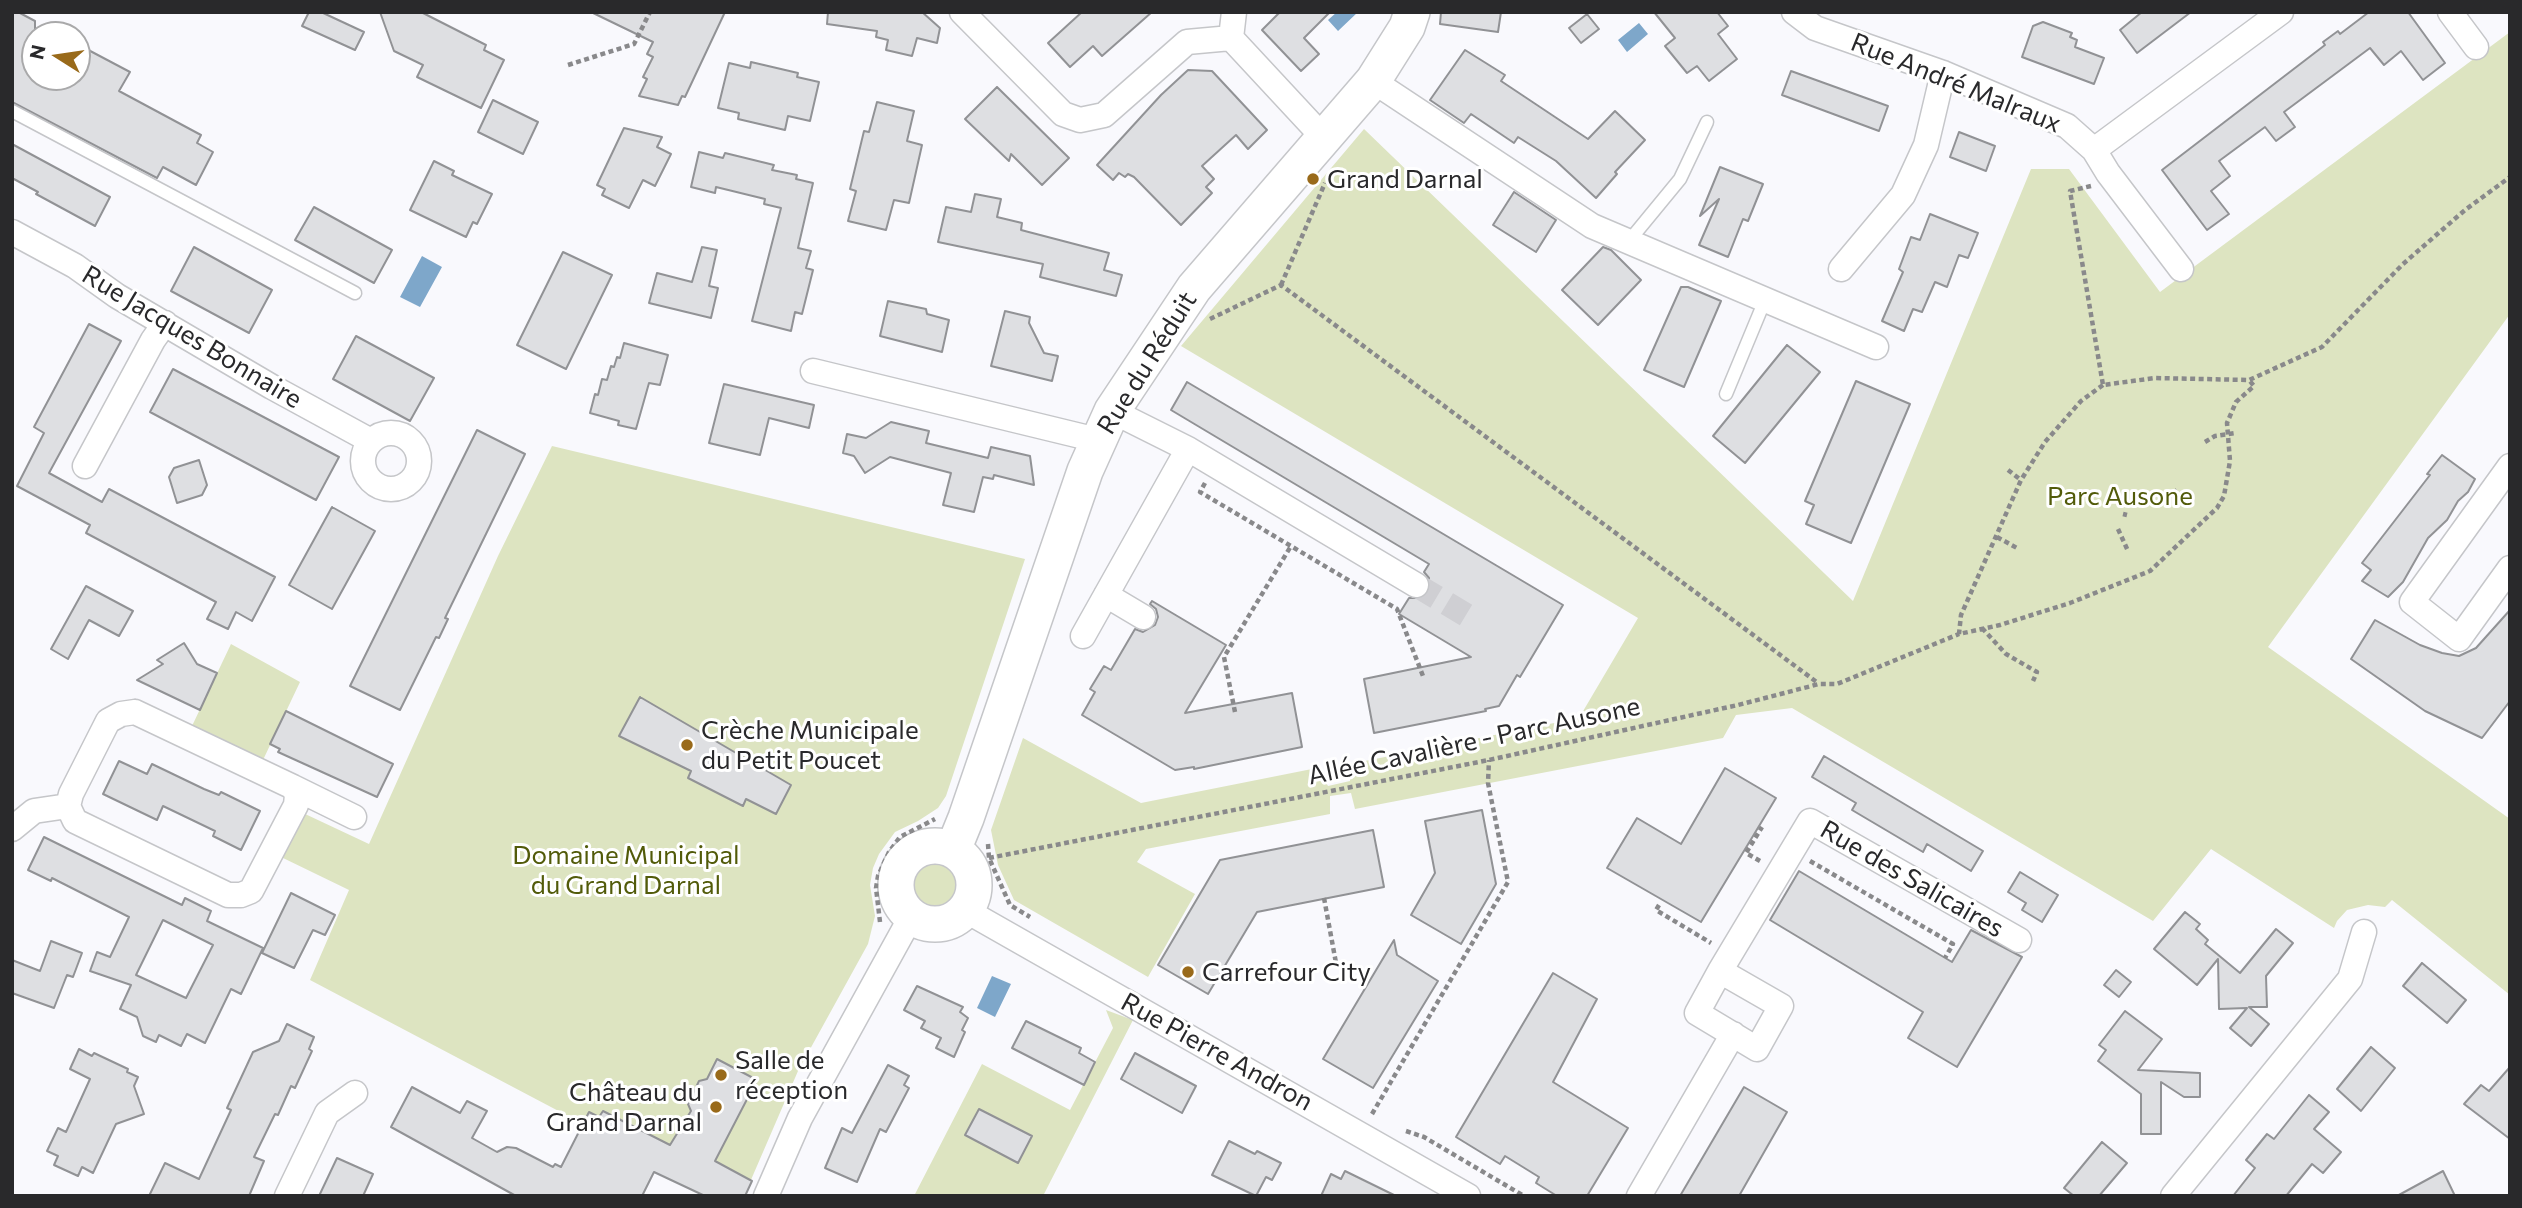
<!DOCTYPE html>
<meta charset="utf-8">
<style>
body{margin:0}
#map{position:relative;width:2522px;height:1208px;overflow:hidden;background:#f9f9fd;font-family:Commissioner,sans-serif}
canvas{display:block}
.frame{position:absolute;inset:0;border:14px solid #29292b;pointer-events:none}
.north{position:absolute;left:21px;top:21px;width:70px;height:70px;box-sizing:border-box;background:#fff;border:2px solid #a9a9aa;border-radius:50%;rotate:282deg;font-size:19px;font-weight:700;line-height:28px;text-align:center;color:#29292b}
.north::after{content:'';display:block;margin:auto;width:24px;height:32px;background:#996a1a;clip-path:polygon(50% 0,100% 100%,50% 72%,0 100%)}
</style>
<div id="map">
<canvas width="2522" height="1208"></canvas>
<div class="frame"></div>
<div class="north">N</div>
</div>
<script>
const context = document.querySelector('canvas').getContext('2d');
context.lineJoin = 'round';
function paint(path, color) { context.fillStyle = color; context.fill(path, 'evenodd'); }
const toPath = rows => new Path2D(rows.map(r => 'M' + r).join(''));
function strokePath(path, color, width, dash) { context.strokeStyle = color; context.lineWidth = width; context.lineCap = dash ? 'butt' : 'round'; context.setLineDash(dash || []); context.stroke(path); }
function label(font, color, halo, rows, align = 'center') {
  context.font = font + ' Commissioner,sans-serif'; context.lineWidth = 6; context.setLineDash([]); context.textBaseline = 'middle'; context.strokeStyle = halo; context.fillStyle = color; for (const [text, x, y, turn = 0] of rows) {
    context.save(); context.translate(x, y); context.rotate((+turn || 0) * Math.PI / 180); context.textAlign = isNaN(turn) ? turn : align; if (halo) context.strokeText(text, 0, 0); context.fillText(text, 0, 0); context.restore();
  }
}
const green = toPath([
 [2510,32,2510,314,2268,647,2510,819,2510,995,2392,900,2385,907,2368,905,2347,910,2337,921,2334,928,2211,849,2153,921,1792,708,1736,715,1723,738,1355,809,1351,793,1330,796,1330,814,1146,849,1137,862,1195,894,1148,977,1014,900,998,865,991,830,1023,738,1141,803,1317,768,1328,786,1350,781,1350,764,1579,718,1638,618,1181,346,1364,129,1853,601,2031,169,2069,169,2160,292],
 [552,446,1025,559,946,796,938,808,918,821,895,832,879,854,873,868,870,885,875,916,868,944,798,1071,744,1196,623,1145,310,980,349,890,281,857,303,813,369,844,498,556],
 [231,644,300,682,263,760,192,726],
 '911 885a24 24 0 1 1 48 0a24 24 0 1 1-48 0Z',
 [1106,1010,1133,1020,1043,1196,914,1196,982,1064,1070,1110,1113,1028]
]);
const water = toPath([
 [1337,12,1358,12,1338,31,1328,20],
 [1639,23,1648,34,1627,52,1618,40],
 [422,256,442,267,420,307,400,297],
 [992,976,1011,984,995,1017,977,1008]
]);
const building = toPath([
 [12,12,18,12,35,21,35,77,77,77,77,44,130,72,119,91,201,135,197,143,213,152,196,185,163,167,157,178,12,102,12,12],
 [309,12,321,12,364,32,355,50,302,26,309,12],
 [380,12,421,12,486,45,484,50,504,60,481,108,417,77,423,65,394,51,380,12],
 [591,12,725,12,685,97,682,96,678,105,639,96,647,79,643,77,653,57,647,54,653,42,591,12],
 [828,12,922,12,940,28,937,43,917,38,912,56,886,50,888,40,876,37,877,31,827,24,828,12],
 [1082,12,1152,12,1102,56,1093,46,1070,67,1048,43,1082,12],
 [1280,12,1330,12,1304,38,1319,54,1301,71,1262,30,1280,12],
 [1441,12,1501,12,1498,32,1440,24,1441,12],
 [1654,12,1717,12,1728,26,1718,34,1737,59,1709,81,1697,66,1687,73,1665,46,1675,38,1654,12],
 [2142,12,2191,12,2137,53,2120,30,2142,12],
 [2369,12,2408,12,2445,63,2423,80,2401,51,2384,65,2370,48,2284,112,2295,127,2276,141,2265,127,2219,161,2230,176,2211,191,2229,214,2207,230,2162,170,2325,45,2323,42,2338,31,2340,34,2369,12],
 [1587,14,1599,29,1581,43,1569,28,1587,14],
 [2043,22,2072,33,2070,37,2077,40,2075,47,2104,58,2094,84,2022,57,2033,26,2043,22],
 [1465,50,1505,75,1501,81,1588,139,1615,111,1645,140,1615,172,1617,174,1596,198,1556,161,1518,137,1514,143,1471,114,1464,123,1430,100,1465,50],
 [751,62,798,73,797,77,819,82,810,121,788,116,785,130,738,119,739,113,718,108,729,63,750,68,751,62],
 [1188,70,1212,71,1267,130,1248,149,1236,135,1202,166,1214,179,1206,187,1212,193,1181,225,1134,177,1128,174,1125,177,1119,173,1113,180,1097,165,1161,95,1188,70],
 [1791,71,1888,106,1879,131,1782,95,1791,71],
 [997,87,1069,158,1042,185,1011,154,1009,161,965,119,997,87],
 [493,100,538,122,523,154,478,132,493,100],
 [877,102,914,111,907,141,922,145,909,203,894,200,886,230,848,221,856,191,850,189,864,131,869,132,877,102],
 [624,128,662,137,657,147,671,154,655,186,643,180,629,208,602,195,605,189,597,185,624,128],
 [1959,132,1995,146,1986,171,1950,157,1959,132],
 [12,144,110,197,95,226,36,194,38,192,12,178,12,144],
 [699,152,723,158,725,153,774,165,772,170,797,175,796,179,813,183,798,248,811,251,806,268,813,270,802,314,795,312,791,331,752,321,781,208,764,204,765,199,716,187,715,193,691,187,699,152],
 [434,161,454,171,452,175,492,194,477,224,473,222,466,237,410,210,434,161],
 [1720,167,1763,184,1748,221,1743,219,1728,257,1699,245,1719,199,1700,216,1720,167],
 [1514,192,1556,220,1536,252,1493,225,1514,192],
 [975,194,1001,199,997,217,1022,223,1021,230,1109,253,1104,270,1122,275,1116,296,1040,277,1043,264,938,242,946,207,971,212,975,194],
 [314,207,392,250,374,283,295,240,314,207],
 [1930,214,1978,233,1968,258,1959,255,1947,287,1935,282,1922,312,1913,309,1904,331,1882,321,1903,272,1899,269,1911,237,1920,240,1930,214],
 [194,247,272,290,249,333,171,291,194,247],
 [702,247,717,250,709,286,718,288,711,318,649,303,657,273,692,282,702,247],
 [1603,247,1611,250,1641,280,1598,325,1562,290,1603,247],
 [563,252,612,275,566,369,517,345,563,252],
 [1681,287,1688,287,1721,301,1684,387,1644,370,1681,287],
 [888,301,926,309,927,314,949,320,942,352,880,336,888,301],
 [1005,311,1030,317,1029,323,1044,353,1058,356,1052,381,991,366,1005,311],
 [89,324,121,341,49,473,102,502,109,489,275,577,252,621,236,612,228,629,207,619,216,602,86,533,90,525,17,486,44,433,34,427,89,324],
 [356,336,434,378,410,421,333,379,356,336],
 [624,343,668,355,660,385,649,383,636,429,618,425,619,421,590,413,595,394,598,395,602,379,607,380,611,366,614,367,617,357,620,358,624,343],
 [1787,345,1820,372,1745,463,1713,436,1787,345],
 [173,369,339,457,316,500,150,412,173,369],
 [1856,381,1910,404,1851,543,1806,524,1814,505,1805,501,1856,381],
 [1187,382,1563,605,1520,677,1517,675,1499,706,1485,709,1486,711,1374,733,1364,679,1471,657,1399,614,1409,598,1423,598,1429,592,1429,578,1424,572,1429,564,1171,410,1187,382],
 [724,384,814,405,809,428,769,418,760,455,709,443,724,384],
 [891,422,929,431,926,443,988,458,991,447,1030,456,1034,485,994,475,993,479,983,477,974,512,943,505,951,473,890,457,865,473,854,456,843,453,847,434,866,438,891,422],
 [477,430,525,454,445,618,448,619,439,638,436,637,400,710,350,686,477,430],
 [2442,455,2475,479,2468,492,2458,501,2447,520,2428,538,2403,582,2388,597,2362,581,2371,570,2362,563,2430,475,2427,474,2442,455],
 [199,460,207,485,202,495,177,503,169,477,174,468,199,460],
 [332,507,375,531,332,609,289,585,332,507],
 [86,586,133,611,119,636,89,620,68,659,51,649,86,586],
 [1152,601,1226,645,1185,713,1292,693,1302,747,1194,769,1194,767,1175,770,1082,715,1095,692,1090,689,1104,666,1111,670,1135,629,1143,632,1155,625,1158,617,1156,609,1150,604,1152,601],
 [2510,610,2510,701,2482,738,2425,711,2351,659,2375,620,2420,645,2442,653,2459,656,2476,648,2510,610],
 [184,643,197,664,217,673,200,710,137,680,163,664,157,660,184,643],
 [640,697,791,785,776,814,746,799,743,806,688,778,691,771,619,736,640,697],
 [286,711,393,764,377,797,278,752,280,749,270,744,286,711],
 [1824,756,1983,851,1971,871,1927,844,1923,852,1852,810,1856,803,1812,777,1824,756],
 [119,761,147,774,152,764,204,789,219,795,221,792,260,811,241,850,213,836,215,831,163,806,157,820,103,794,119,761],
 [1725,768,1776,798,1701,922,1607,868,1637,818,1681,844,1725,768],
 [1482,810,1496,884,1461,944,1411,915,1435,873,1425,821,1482,810],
 [1373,830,1384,887,1257,912,1208,994,1158,965,1220,860,1373,830],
 [44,837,182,905,185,898,211,911,207,921,263,948,241,994,231,989,205,1043,187,1034,181,1046,159,1035,156,1042,143,1036,137,1017,120,1009,131,985,90,971,97,952,110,957,129,917,52,878,51,881,28,870,44,837],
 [163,920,213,945,186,998,136,975,163,920],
 [1799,871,1952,962,1971,930,2022,957,1957,1067,1908,1038,1923,1012,1770,920,1799,871],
 [2020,872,2058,895,2042,922,2022,910,2026,903,2008,892,2020,872],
 [291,893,335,915,325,935,313,930,294,968,262,953,291,893],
 [2185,912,2200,924,2196,929,2208,940,2205,944,2240,973,2276,929,2293,943,2266,976,2267,1007,2249,1007,2269,1024,2251,1046,2230,1028,2247,1008,2219,1009,2218,959,2197,985,2154,949,2185,912],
 [1394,940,1397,955,1438,981,1373,1088,1323,1059,1394,940],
 [51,941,82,953,73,977,67,975,54,1008,12,993,12,960,40,971,51,941],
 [2422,963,2466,1000,2447,1023,2403,986,2422,963],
 [2116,970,2131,982,2119,997,2104,985,2116,970],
 [1553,973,1597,999,1553,1082,1628,1128,1587,1196,1557,1196,1536,1183,1539,1177,1505,1156,1500,1164,1456,1137,1553,973],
 [917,986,963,1007,960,1012,968,1018,962,1030,965,1032,954,1057,936,1048,941,1038,921,1028,925,1021,904,1010,917,986],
 [2125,1011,2162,1039,2138,1070,2200,1073,2200,1097,2184,1097,2161,1082,2161,1134,2141,1134,2141,1094,2098,1061,2106,1050,2099,1045,2125,1011],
 [1026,1021,1081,1048,1079,1053,1095,1062,1084,1085,1012,1048,1026,1021],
 [287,1024,314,1037,309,1049,312,1051,295,1088,291,1086,278,1115,275,1114,254,1157,264,1161,249,1196,149,1196,165,1163,199,1179,231,1110,227,1108,253,1052,279,1041,287,1024],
 [2371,1047,2395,1068,2361,1111,2337,1089,2371,1047],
 [79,1049,92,1056,94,1053,128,1069,127,1072,138,1077,134,1086,144,1114,116,1124,93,1173,82,1167,78,1176,54,1165,58,1156,47,1151,58,1128,66,1132,90,1079,70,1069,79,1049],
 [1135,1053,1196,1086,1182,1113,1121,1079,1135,1053],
 [717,1059,757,1080,715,1161,752,1181,745,1196,705,1196,654,1172,642,1196,516,1196,391,1127,412,1087,460,1113,467,1101,487,1111,472,1138,497,1152,507,1147,516,1148,553,1167,555,1164,561,1167,589,1112,599,1117,603,1111,670,1145,691,1111,688,1104,699,1081,707,1079,717,1059],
 [888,1065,909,1076,904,1085,909,1088,886,1132,880,1129,857,1182,825,1168,842,1128,852,1133,888,1065],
 [2510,1067,2510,1139,2464,1104,2481,1085,2489,1091,2510,1067],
 [1744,1087,1787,1112,1739,1196,1680,1196,1744,1087],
 [2309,1095,2329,1112,2314,1129,2341,1152,2323,1173,2312,1164,2286,1196,2233,1196,2255,1168,2246,1160,2267,1134,2274,1139,2309,1095],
 [979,1109,1032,1136,1018,1163,965,1135,979,1109],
 [1229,1141,1255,1154,1257,1151,1281,1163,1272,1180,1266,1177,1256,1196,1212,1175,1229,1141],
 [2102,1142,2127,1163,2099,1196,2074,1196,2064,1188,2102,1142],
 [337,1158,373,1174,363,1196,319,1196,337,1158],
 [1345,1171,1396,1196,1321,1196,1331,1174,1341,1179,1345,1171],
 [2443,1171,2455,1196,2397,1196,2443,1171]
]);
const streetTunnel = toPath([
 [1416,585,1466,615]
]);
const path = toPath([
 [568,65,634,44,650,12],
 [2091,186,2070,191,2103,385,2155,378,2249,380,2322,347,2403,264,2465,210,2510,177],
 [1281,285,1325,183],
 [1210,319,1281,285,1818,683],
 [2103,385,2081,401,2045,442,2021,480,1961,615,1959,634,2000,625,2070,603,2150,571,2217,508,2224,496,2230,461,2227,423,2236,402,2254,386,2249,380],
 [2205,442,2215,436,2235,433],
 [2008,470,2021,480],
 [1205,483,1200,492,1397,609,1423,676],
 [2163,501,2177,490],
 [2123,514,2127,515],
 [2118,529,2128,551],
 [1997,537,2017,548],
 [1982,628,2006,654,2037,672,2033,681],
 [1235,712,1224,657,1291,546],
 [988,844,989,858,1010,905,1030,917],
 [989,858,1489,760,1738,705,1819,684,1837,684,1959,634],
 [1760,861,1746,853,1762,827],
 [1810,861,1953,944,1945,958],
 [1324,898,1336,963],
 [1659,905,1656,910,1711,943],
 [880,922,876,888,878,876,889,852,900,837,935,819],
 [1372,1114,1508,882,1488,783,1489,760],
 [1406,1131,1424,1137,1524,1196]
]);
const lane = toPath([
 [12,111,355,293],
 [1629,241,1680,179,1707,122],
 [1726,394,1765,300]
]);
const street = toPath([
 [962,12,1063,114,1080,120,1104,115,1187,42,1231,38],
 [1234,12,1231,38,1323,137],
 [1794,12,1815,28,1943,73,2067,126,2094,150,2281,12],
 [2450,12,2476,47],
 [1373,81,1592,226,1876,347],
 [2094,150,2108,173,2181,269],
 [12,232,75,266,117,296,272,387,371,441],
 [1841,269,1903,195,1926,145,1943,73],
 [813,371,1097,440],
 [1112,411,1188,449,1416,585],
 '363 461a28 28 0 1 1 56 0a28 28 0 1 1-56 0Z',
 [85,466,153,340,165,323],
 [2510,466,2412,602,2459,639,2510,568],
 [1106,595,1143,617],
 [1083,636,1188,449],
 [135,712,293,787,297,795,296,805,251,891,241,895,228,895,75,821,68,806,71,794,108,721,121,714,135,712],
 [293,787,354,817],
 [12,829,34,811,68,806],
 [965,910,1468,1196],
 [1720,971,1810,821,2019,940],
 [1720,971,1781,1006,1757,1049,1697,1013,1720,971],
 [287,1196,327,1113,355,1093],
 [766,1196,800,1118,911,917],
 [1639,1196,1733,1034],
 [2173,1196,2350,979,2364,932]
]);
const secondary = toPath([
 '896 885a39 39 0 1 1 78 0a39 39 0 1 1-78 0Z',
 [953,850,966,818,1085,471,1112,411,1194,288,1373,81,1407,27,1412,12]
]);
const markers = [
 [1313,179,7,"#996a1a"],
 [687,745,7,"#996a1a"],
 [1188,972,7,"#996a1a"],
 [721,1075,7,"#996a1a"],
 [716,1107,7,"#996a1a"]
];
const streetNames = [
 ["Rue André Malraux",1956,83,22],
 ["Rue Jacques Bonnaire",192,337,31],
 ["Rue du Réduit",1147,363,-58],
 ["Allée Cavalière - Parc Ausone",1474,741,-12],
 ["Rue des Salicaires",1912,879,30],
 ["Rue Pierre Andron",1217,1052,29]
];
const poiNames = [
 ["Grand Darnal",1327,179],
 ["Crèche Municipale",701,730],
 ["du Petit Poucet",701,760],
 ["Carrefour City",1202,972],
 ["Salle de",735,1060],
 ["réception",735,1090],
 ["Château du",702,1092,"right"],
 ["Grand Darnal",702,1122,"right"]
];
const parkNames = [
 ["Parc Ausone",2120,496],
 ["Domaine Municipal",626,855],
 ["du Grand Darnal",626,885]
];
paint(green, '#dde4c1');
paint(water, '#7ea7ca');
paint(building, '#dedfe2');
strokePath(building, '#919295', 2);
strokePath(streetTunnel, '#cfcfd3', 24, [24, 12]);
strokePath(lane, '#c5c6c9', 15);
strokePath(street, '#c5c6c9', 27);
strokePath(secondary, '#c5c6c9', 38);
strokePath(path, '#89898b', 4.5, [5, 3.5]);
strokePath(lane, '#fff', 12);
strokePath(street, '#fff', 24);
strokePath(secondary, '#fff', 35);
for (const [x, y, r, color] of markers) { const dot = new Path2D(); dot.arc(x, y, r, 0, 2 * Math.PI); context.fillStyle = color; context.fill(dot); strokePath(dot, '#fff', 2.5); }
label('26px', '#29292b', '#fff', streetNames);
label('26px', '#29292b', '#fff', poiNames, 'left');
label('26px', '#525b0a', '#fff', parkNames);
</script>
